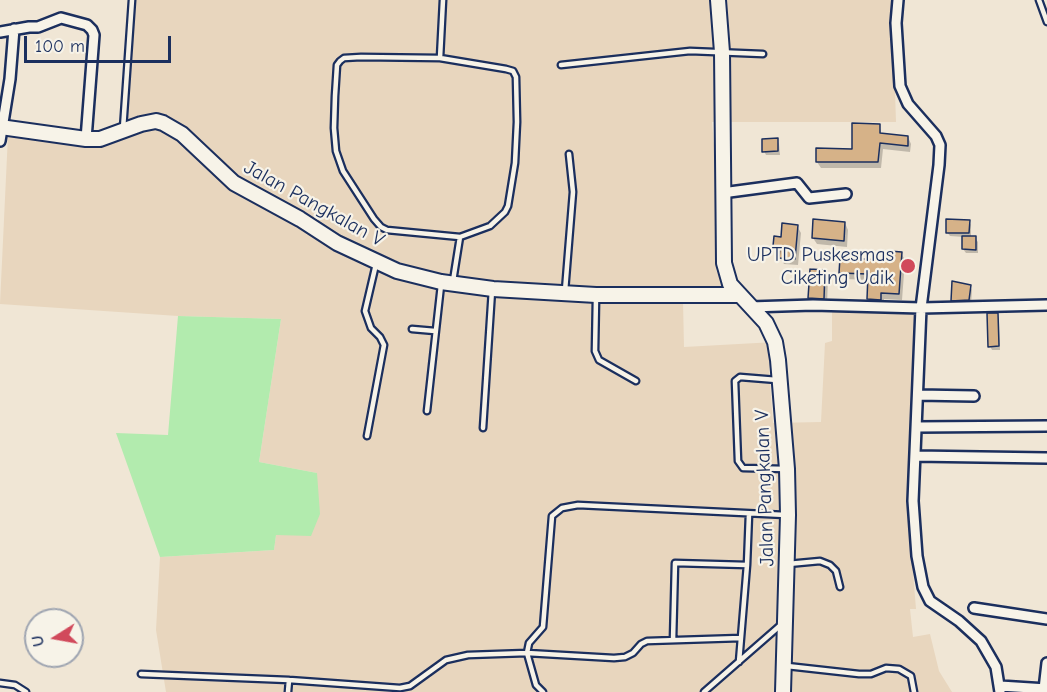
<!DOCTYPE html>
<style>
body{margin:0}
#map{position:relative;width:1047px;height:692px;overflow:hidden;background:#f0e6d5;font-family:"Comic Neue",sans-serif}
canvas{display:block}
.north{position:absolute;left:24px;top:608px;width:60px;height:60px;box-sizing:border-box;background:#f7f3e8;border:2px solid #9fa5b1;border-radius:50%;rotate:259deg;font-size:16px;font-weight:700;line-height:24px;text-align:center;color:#1b2f5e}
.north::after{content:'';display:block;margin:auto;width:21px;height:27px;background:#d1495b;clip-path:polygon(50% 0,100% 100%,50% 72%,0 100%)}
.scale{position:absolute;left:24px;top:36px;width:147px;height:27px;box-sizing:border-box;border:3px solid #1b2f5e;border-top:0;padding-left:8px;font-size:18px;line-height:21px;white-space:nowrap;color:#1b2f5e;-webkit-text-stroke:4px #f7f3e8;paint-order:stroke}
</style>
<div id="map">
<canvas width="1047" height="692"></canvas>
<div class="north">U</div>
<div class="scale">100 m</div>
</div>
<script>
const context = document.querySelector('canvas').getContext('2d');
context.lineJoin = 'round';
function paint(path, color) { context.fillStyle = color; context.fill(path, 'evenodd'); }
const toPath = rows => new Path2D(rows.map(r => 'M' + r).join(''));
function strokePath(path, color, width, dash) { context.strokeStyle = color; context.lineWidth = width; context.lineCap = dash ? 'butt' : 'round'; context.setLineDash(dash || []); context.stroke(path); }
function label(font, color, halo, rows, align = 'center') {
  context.font = font + ' "Comic Neue",sans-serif'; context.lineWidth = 4.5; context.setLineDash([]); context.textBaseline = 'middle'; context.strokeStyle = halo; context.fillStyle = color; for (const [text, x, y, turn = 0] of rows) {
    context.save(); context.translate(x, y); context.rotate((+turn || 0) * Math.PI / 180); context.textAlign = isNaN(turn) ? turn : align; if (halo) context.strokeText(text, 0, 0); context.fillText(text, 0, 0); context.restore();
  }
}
const built = toPath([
 [128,0,892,0,896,122,712,122,723,248,716,270,733,302,683,301,684,347,775,342,769,369,773,423,821,422,825,343,832,341,832,310,914,312,908,511,916,609,910,609,913,637,930,634,939,671,952,692,166,692,156,630,160,557,274,550,276,535,317,473,259,462,281,319,178,316,0,304,8,135,92,145,120,139]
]);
const green = toPath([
 [178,316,281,319,259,462,317,473,320,514,311,536,276,535,274,550,160,557,116,433,168,435]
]);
const shadow = toPath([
 [879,125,882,135,908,137,911,144,910,152,883,149,881,168,821,168,817,162,854,150],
 [777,140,779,144,780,155,766,155,764,151],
 [969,221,971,225,971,237,975,238,978,242,978,253,966,253,963,249,964,237,950,236,947,232],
 [845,223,848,230,847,247,817,244,813,238],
 [797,226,801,233,798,265,784,264,780,257,781,253,775,246],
 [901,253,905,260,902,300,884,299,884,306,872,306,869,299,869,280,845,279,841,273,890,262],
 [825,271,828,278,827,305,813,304,809,297],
 [970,286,972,290,971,304,954,304,952,300],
 [997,314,999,319,1000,350,992,350,990,346]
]);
const building = toPath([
 [852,123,880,124,880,133,908,136,908,146,880,143,878,162,816,162,816,148,852,149,852,123],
 [778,138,778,151,762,152,762,139,778,138],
 [813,219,845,222,844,241,812,238,813,219],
 [946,219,970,220,969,233,946,233,946,219],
 [782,223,798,225,795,259,779,258,780,247,773,246,774,236,781,237,782,223],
 [962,236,976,236,976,250,962,249,962,236],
 [889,251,902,252,899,294,881,293,881,300,867,299,868,274,839,273,840,258,888,260,889,251],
 [810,269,825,270,824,299,808,298,810,269],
 [952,281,971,285,969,300,951,301,952,281],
 [987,313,998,313,999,346,988,347,987,313]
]);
const lane = toPath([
 [1039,0,1047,22],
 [440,58,443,0],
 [561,65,690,51,763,54],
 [123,129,132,0],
 [453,281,460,237,490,226,505,212,508,206,515,163,517,122,516,77,513,71,506,69,440,58,361,57,344,58,340,61,337,65,335,96,334,128,336,151,343,171,374,219,381,227,387,230,460,237],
 [565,291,573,192,569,154],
 [596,298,595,351,599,360,636,381],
 [412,329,435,331],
 [777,380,740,377,735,381,738,461,743,468,786,469],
 [427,411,441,285],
 [483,428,492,290],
 [367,436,384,345,380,337,371,328,365,311,376,264],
 [788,564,820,561,830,565,836,571,840,587],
 [747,565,749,514],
 [741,638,647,641,641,644,633,653,625,657,614,658,527,653,529,643,543,627,552,516,562,508,578,505,786,515],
 [673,640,675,563,747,565,739,662],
 [787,666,859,674,871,674,886,668,899,669,911,676,914,692],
 [141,674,289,680,400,688,410,686,446,660,468,655,527,653,536,685,543,692],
 [0,683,15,685,26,692],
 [288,692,289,680],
 [704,692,783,623]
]);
const street = toPath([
 [898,0,896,23,900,86,908,104,936,136,940,145,939,165,921,308,913,501,917,556,923,587,930,601,959,621,981,641,996,667,1000,692],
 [0,32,29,27,38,27,61,18,87,25,92,30,94,35,86,139],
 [0,141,10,79,14,29],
 [722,193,797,183,809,198,846,194],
 [750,307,813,305,921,308,1047,305],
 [918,395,974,396],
 [917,427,1047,426],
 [915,456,1047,458],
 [974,608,1047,619],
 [1000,686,1047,689],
 [1044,689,1047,663]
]);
const secondary = toPath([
 [718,0,722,52,724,263,730,284,766,323,775,342,778,360,787,469,788,515,783,692],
 [0,127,86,139,100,139,141,124,156,121,163,123,182,134,234,183,300,219,337,243,397,271,441,282,493,289,596,295,739,295]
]);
const markers = [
 [908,266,8,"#d1495b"]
];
const streetNames = [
 ["Jalan Pangkalan V",314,204,29],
 ["Jalan Pangkalan V",765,488,-92]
];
const poiNames = [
 ["UPTD Puskesmas",894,255],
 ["Ciketing Udik",894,278]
];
paint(built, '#e8d6be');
paint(green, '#b2ebae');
paint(shadow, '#0003');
paint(building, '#d6b288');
strokePath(building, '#1b2f5e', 1.5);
strokePath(lane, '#1b2f5e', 9);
strokePath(street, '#1b2f5e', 14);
strokePath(secondary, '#1b2f5e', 18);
strokePath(lane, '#f7f3e8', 4.5);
strokePath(street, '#f7f3e8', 9);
strokePath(secondary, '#f7f3e8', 14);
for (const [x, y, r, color] of markers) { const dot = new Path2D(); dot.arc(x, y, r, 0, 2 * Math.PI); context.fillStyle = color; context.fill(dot); strokePath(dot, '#f7f3e8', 2); }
label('20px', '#1b2f5e', '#f7f3e8', streetNames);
label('20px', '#1b2f5e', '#f7f3e8', poiNames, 'right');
</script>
